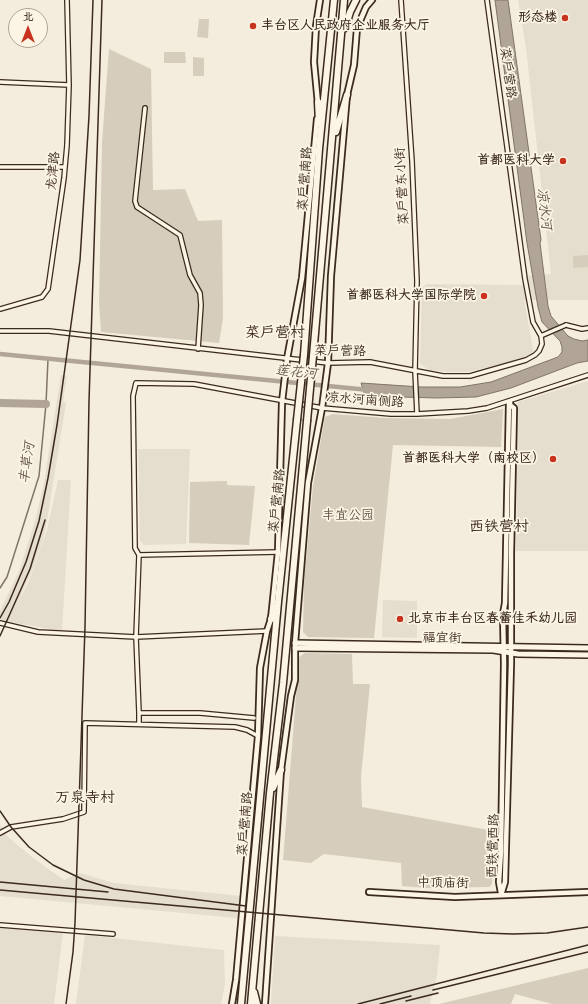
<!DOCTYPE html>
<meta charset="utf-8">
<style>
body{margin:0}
#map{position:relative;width:588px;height:1004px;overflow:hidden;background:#f4eddd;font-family:Mynerve,"LXGW WenKai TC",sans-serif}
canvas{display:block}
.north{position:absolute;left:8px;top:8px;width:40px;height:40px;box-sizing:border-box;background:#fcf5e5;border:1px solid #afa495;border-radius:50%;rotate:0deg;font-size:11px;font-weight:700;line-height:16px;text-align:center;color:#3b2a1e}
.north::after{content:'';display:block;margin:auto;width:14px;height:18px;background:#c8321e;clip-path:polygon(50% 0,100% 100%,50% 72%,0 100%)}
</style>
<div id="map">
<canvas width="588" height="1004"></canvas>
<div class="north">北</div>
</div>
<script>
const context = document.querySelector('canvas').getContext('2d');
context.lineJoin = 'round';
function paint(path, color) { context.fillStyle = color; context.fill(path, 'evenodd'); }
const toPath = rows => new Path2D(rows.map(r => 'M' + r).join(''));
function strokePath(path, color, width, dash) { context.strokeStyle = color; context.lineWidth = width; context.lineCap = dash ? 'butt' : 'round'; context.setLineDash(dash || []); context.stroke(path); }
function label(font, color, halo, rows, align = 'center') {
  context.font = font + ' Mynerve,"LXGW WenKai TC",sans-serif'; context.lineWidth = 3.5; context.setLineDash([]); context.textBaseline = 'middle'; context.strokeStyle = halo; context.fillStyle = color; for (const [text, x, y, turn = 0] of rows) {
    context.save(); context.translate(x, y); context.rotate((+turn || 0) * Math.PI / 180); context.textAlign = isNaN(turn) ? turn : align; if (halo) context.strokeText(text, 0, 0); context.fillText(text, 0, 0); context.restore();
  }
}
const built = toPath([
 [518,0,588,0,588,300,524,300,534,354,514,362,467,372,447,372,429,370,420,364,422,287,427,284,527,285,527,276,551,274,526,48],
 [61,375,67,376,63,402,66,403,47,521,43,539,34,565,16,607,28,583,47,530,58,480,71,480,62,631,9,622,8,623,0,619,0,611,20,569,36,517,44,483],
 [588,381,588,551,516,551,518,402],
 [138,449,190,449,186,544,144,545,140,541],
 [383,600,417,601,417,638,382,637],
 [0,825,7,836,33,858,64,880,80,873,114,883,240,896,238,917,237,918,0,896],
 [0,928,63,933,54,1004,0,1004],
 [85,935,224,950,225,984,221,1004,76,1004],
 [275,936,440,945,437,975,430,1004,271,1004]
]);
const green = toPath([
 [199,19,209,19,208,38,197,37],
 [109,49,151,69,153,190,185,189,198,221,222,220,223,318,219,343,101,332,99,303,102,142],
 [164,52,185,52,186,63,164,63],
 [193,57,204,58,204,76,193,76],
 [588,255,588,267,573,268,573,256],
 [503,409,501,447,393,445,374,638,308,637,303,632,304,583,313,486,325,417,333,414,385,418,450,419],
 [227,481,227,485,255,486,249,545,189,543,190,482],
 [305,653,352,654,353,684,370,684,361,777,362,807,494,831,492,884,489,887,426,888,402,886,401,863,324,854,311,863,283,860,299,657],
 [588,968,588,1004,552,1004,515,994,511,1004,439,1004]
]);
const water = toPath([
 [495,0,508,0,541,240,540,243,548,306,551,316,568,336,574,339,582,341,588,340,588,361,577,363,511,388,476,397,437,398,365,396,361,383,421,387,460,387,491,382,558,357,562,352,562,347,560,341,542,322,538,307,527,243,495,0]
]);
const stream = toPath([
 [0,588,7,577,39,476,46,404,48,359]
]);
const canal = toPath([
 [0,354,369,390]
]);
const river = toPath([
 [0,403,46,404]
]);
const minor = toPath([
 [401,0,412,161,417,281,415,371,417,414],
 [487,0,525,279,533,322,541,336,542,335],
 [0,82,69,85],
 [145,108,135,201,137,207,180,235,190,275,200,293,201,305,198,349],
 [0,167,65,167],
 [0,309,42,297,48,289,64,178,67,145,69,85,67,0],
 [566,325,582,329,588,328],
 [0,331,49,331,328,363,370,362,443,376,470,376,526,360,535,355,539,351,542,344,541,336],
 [139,555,278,552],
 [0,623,38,632,136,637,267,631],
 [139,713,139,724],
 [254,718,200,713,139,713,136,637,139,555,135,548,133,396,136,383,194,384,322,408,391,414,417,414,468,411,487,408,588,375],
 [0,833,11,827,63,819,84,812,85,723,235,727,247,730,258,736],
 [0,925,113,934]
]);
const tertiary = toPath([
 [318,104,314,62,316,26,320,0],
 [369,892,455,897,588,892],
 [501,893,499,882,501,851,504,664,503,614,505,603,509,403],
 [501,895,505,882,511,664,511,554,514,408,510,405,510,402],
 [232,1004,236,980,258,736,260,668,267,631,271,619,278,552,282,402,287,359,302,278,317,119],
 [265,1004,281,770,291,696,295,680,295,643,308,483,322,408,328,363,331,276,347,95,354,65,357,28,366,7,372,0]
]);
const secondary = toPath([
 [295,643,588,648],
 [295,648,493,650,518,654,588,655]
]);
const trunk = toPath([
 [345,28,350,12,356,0],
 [318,102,319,123],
 [336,132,347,95],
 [304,355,319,149,334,0],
 [313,356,344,0],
 [271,619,276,607],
 [273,788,281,770],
 [254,992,257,1004],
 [241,1004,278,602,297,420],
 [251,1004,270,793,283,683,307,421]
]);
const rail = toPath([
 [0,618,9,602,26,562,39,521,48,478,57,425,80,260,89,116,93,0],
 [0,636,30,569,45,520],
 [0,811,11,827,29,847,53,865,84,880,114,889,246,906],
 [0,882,108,892],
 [0,890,484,933,513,934,547,933,588,927],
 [433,990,588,952],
 [406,1001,438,993],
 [66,1004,73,952,75,923,85,627,89,401,102,0],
 [358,1004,588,945],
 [380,1004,411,996]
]);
const minorBridge = toPath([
 [543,335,566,325]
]);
const trunkBridge = toPath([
 [297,420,304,355],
 [307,421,313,356]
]);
const markers = [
 [565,18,4,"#c8321e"],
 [253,26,4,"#c8321e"],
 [563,161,4,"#c8321e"],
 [484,296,4,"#c8321e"],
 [553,459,4,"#c8321e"],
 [400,619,4,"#c8321e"]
];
const poiNames = [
 ["形态楼",557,18],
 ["丰台区人民政府企业服务大厅",261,26,"left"],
 ["首都医科大学",555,161],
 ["首都医科大学国际学院",476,296],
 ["首都医科大学（南校区）",545,459],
 ["北京市丰台区春蕾佳禾幼儿园",408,619,"left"]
];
const streetNames = [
 ["菜户营路",507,73,82],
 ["龙津路",54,171,-84],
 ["菜户营南路",306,179,-86],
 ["菜户营东小街",403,186,-93],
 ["菜户营路",340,352,1],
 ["凉水河南侧路",365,401,4],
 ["菜户营南路",278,501,-84],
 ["福宜街",442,639,1],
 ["菜户营南路",246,824,-85],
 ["西铁营西路",494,846,-88],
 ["中顶庙街",443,884,1]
];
const parkNames = [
 ["丰宜公园",348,516]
];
const waterNames = [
 ["凉水河",543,209,83],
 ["莲花河",296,373,6],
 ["丰草河",28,463,-82]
];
const quarterNames = [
 ["菜户营村",275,334],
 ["西铁营村",499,528],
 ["万泉寺村",85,799]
];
paint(built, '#e5ddce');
paint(green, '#d6cdbd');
paint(water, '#b0a596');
strokePath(water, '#817466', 1);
strokePath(stream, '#817466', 1.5);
strokePath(canal, '#b0a596', 4.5);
strokePath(river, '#b0a596', 8);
strokePath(minor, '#3b2a1e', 6);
strokePath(tertiary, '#3b2a1e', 8);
strokePath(secondary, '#3b2a1e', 8);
strokePath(trunk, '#3b2a1e', 9);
strokePath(minor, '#fcf5e5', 3.5);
strokePath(tertiary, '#fcf5e5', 4.5);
strokePath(secondary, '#fcf5e5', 5);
strokePath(trunk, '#fcf5e5', 6);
strokePath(rail, '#3b2a1e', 1.5);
strokePath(minorBridge, '#3b2a1e', 6, []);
strokePath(trunkBridge, '#3b2a1e', 9, []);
strokePath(minorBridge, '#fcf5e5', 3.5);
strokePath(trunkBridge, '#fcf5e5', 6);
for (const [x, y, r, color] of markers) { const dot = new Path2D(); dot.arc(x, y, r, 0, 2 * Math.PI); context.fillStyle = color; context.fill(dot); strokePath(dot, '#fcf5e5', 1.5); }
label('bold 13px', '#3b2a1e', '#fcf5e5', poiNames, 'right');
label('13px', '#3b2a1e', '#fcf5e5', streetNames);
label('13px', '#625346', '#fcf5e5', parkNames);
label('italic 14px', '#645548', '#fcf5e5', waterNames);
label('15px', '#3b2a1e', '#fcf5e5', quarterNames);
</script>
